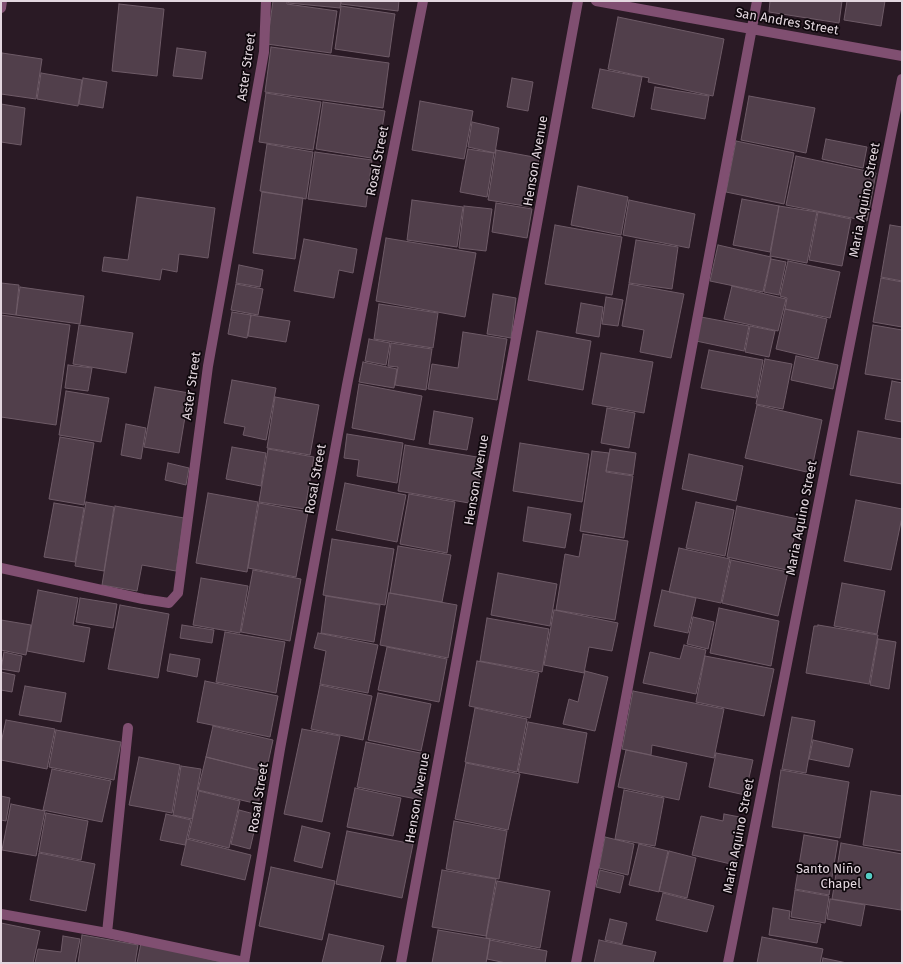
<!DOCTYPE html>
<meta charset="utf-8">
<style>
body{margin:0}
#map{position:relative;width:903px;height:964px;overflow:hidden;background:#2a1a25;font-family:"Fira Sans",sans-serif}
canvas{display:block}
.frame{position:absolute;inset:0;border:2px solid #e3d7df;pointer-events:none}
</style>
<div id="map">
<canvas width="903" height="964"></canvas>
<div class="frame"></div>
</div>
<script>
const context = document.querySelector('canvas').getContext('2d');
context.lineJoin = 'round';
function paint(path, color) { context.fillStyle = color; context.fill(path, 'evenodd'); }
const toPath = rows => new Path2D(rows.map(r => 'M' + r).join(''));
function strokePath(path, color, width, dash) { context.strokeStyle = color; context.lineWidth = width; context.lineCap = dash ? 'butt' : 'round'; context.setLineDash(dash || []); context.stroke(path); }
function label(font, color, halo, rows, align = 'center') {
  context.font = font + ' "Fira Sans",sans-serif'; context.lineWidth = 3.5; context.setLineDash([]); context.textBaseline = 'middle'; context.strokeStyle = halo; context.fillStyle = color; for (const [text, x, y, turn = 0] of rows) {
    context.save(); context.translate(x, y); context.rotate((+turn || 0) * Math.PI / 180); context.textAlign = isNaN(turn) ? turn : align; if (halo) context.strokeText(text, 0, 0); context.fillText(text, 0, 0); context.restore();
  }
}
const building = toPath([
 [273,1,287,1,287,4,337,11,331,53,267,44,273,1],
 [288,1,341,1,340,8,288,3,288,1],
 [341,1,399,1,398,11,341,4,341,1],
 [770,1,842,1,839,23,769,12,770,1],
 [847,1,885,1,881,26,844,20,847,1],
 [119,4,164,9,157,76,112,71,119,4],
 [341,6,395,14,389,57,335,49,341,6],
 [618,17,724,39,713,96,648,82,649,78,608,69,618,17],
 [271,47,389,63,383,108,265,92,271,47],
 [177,48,206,52,202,79,173,76,177,48],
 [2,53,42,59,36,99,1,94,1,63,2,53],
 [600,69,642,77,634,117,592,108,600,69],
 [41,73,82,80,78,106,37,99,41,73],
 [83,78,107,82,103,108,79,104,83,78],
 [512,78,533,82,528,111,507,107,512,78],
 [655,87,709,96,705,119,651,109,655,87],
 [266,93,321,102,313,150,259,142,266,93],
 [749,96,815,108,806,153,741,140,749,96],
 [420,101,473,111,464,159,412,150,420,101],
 [323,102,385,111,377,159,316,149,323,102],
 [1,104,25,108,21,145,1,142,1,104],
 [472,122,499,128,495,153,468,147,472,122],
 [826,139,867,147,863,168,822,159,826,139],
 [736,141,794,153,784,204,726,192,736,141],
 [267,144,313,152,306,199,260,191,267,144],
 [468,149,494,153,487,197,460,192,468,149],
 [496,150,539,158,531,207,488,200,496,150],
 [315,152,372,160,366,207,308,199,315,152],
 [796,156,876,173,867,221,786,205,796,156],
 [578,186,628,197,621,235,571,225,578,186],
 [262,192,303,198,295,259,253,253,262,192],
 [137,197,215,208,208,258,179,254,177,272,162,269,160,280,102,271,104,257,128,260,137,197],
 [742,199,779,206,770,252,733,245,742,199],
 [412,200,463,207,457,247,407,240,412,200],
 [629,200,695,214,689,248,623,235,629,200],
 [496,203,532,209,527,238,492,232,496,203],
 [464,206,492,209,486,251,459,248,464,206],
 [779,206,817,212,807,263,770,256,779,206],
 [818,212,851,219,842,266,809,260,818,212],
 [555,225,622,237,612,295,545,284,555,225],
 [890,225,902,227,902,281,881,277,890,225],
 [386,238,476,253,465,317,376,301,386,238],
 [304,239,357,249,353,273,339,270,334,298,294,291,304,239],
 [636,240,678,247,672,289,629,283,636,240],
 [718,245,771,257,763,292,710,281,718,245],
 [771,259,786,262,779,295,764,292,771,259],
 [788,261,840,272,830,318,785,309,787,298,780,296,788,261],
 [239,265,263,270,260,287,236,283,239,265],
 [881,278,902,282,902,327,873,322,881,278],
 [1,283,19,285,16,315,1,313,1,283],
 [236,284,263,289,258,315,231,310,236,284],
 [629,284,684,294,671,358,640,352,644,330,622,326,629,284],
 [732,286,786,299,778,331,724,319,732,286],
 [20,287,84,296,80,324,16,315,20,287],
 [493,294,516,298,511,338,487,334,493,294],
 [606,297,623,300,618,326,602,324,606,297],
 [581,303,603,307,599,337,576,333,581,303],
 [379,304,438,313,433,348,374,339,379,304],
 [785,309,827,319,818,359,776,349,785,309],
 [232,312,251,315,247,338,228,334,232,312],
 [1,315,70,325,56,425,1,417,1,315],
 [251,315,290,321,286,342,248,336,251,315],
 [701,317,749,326,744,351,696,341,701,317],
 [79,325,133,333,126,373,73,364,79,325],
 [873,325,902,330,902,380,865,374,873,325],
 [750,326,775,331,769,357,745,352,750,326],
 [537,331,591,341,583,390,528,380,537,331],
 [463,332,507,339,497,400,428,389,432,364,458,368,463,332],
 [369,339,390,343,386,365,365,361,369,339],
 [391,343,432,349,426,390,395,385,398,367,388,366,391,343],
 [709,350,763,360,756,398,701,388,709,350],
 [601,353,653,362,644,413,592,404,601,353],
 [796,356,838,365,833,389,791,380,796,356],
 [765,359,792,364,783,409,756,404,765,359],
 [363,362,397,369,394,388,359,382,363,362],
 [68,365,92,368,88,391,65,388,68,365],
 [232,380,276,388,266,440,243,435,245,427,224,423,232,380],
 [892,381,902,383,902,422,885,419,892,381],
 [359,384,422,396,414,440,352,428,359,384],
 [155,387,189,393,179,453,144,447,155,387],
 [66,391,109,398,101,442,59,435,66,391],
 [275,397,319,405,310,455,267,448,275,397],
 [757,405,822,420,811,473,745,458,757,405],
 [607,408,635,413,629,448,601,443,607,408],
 [434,411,473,418,467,450,429,444,434,411],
 [126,424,146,428,141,459,121,455,126,424],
 [858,431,902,439,902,484,850,475,858,431],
 [347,434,403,443,397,483,357,476,359,460,344,458,347,434],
 [60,437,94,443,84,505,49,499,60,437],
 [520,443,589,454,582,502,513,491,520,443],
 [405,445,483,458,475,504,398,491,405,445],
 [232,447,266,453,261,486,226,479,232,447],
 [268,449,314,457,305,509,259,502,268,449],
 [610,449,636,453,633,475,606,471,610,449],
 [592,451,609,453,606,472,633,476,624,538,580,531,592,451],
 [689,454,743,466,736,501,682,489,689,454],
 [168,463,189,468,186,485,165,480,168,463],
 [345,483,406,495,397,542,336,530,345,483],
 [208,493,258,502,247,572,196,563,208,493],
 [409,494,455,502,447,553,400,544,409,494],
 [856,500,902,509,902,517,891,570,844,561,856,500],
 [86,502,114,507,104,571,75,566,86,502],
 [696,502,734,510,725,556,686,548,696,502],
 [54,503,84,508,75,562,44,557,54,503],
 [259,503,308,512,296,577,248,568,259,503],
 [115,506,184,518,176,571,142,565,137,591,102,585,115,506],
 [737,506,798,519,787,570,727,557,737,506],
 [528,507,571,514,565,548,523,541,528,507],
 [583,534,628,541,615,620,556,610,565,554,579,557,583,534],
 [332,539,394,549,385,605,323,595,332,539],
 [398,546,451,555,442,602,390,593,398,546],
 [679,548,730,559,721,603,669,592,679,548],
 [731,560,788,572,778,616,722,603,731,560],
 [253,570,301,579,290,641,241,632,253,570],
 [498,573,557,584,550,626,491,615,498,573],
 [201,578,248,586,240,633,193,625,201,578],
 [842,583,885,591,877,634,834,626,842,583],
 [38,590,78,598,73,625,90,628,84,662,27,651,38,590],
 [662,590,696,598,688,633,654,626,662,590],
 [389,593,457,605,448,658,380,645,389,593],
 [326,596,380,605,374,642,321,633,326,596],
 [80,598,117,604,113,628,76,622,80,598],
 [120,605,169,614,158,678,108,669,120,605],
 [719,608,779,621,771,666,710,653,719,608],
 [554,610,618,623,612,651,589,647,584,673,544,665,554,610],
 [693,617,714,622,708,649,687,644,693,617],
 [487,618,549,629,542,672,480,661,487,618],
 [1,620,31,625,26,655,1,650,1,620],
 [182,625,214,630,212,643,180,638,182,625],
 [818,625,878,635,869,684,806,673,814,626,818,626,818,625],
 [225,632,285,642,276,693,216,682,225,632],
 [318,633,378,645,368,693,320,684,326,651,314,648,318,633],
 [878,639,896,642,889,689,870,685,878,639],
 [684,645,706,650,696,694,643,683,650,652,680,659,684,645],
 [387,647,447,659,439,702,378,690,387,647],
 [4,652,22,656,19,672,1,669,4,652],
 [170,654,200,659,197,677,167,671,170,654],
 [705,656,774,669,764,716,696,702,705,656],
 [477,661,539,673,530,718,469,706,477,661],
 [585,671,608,677,595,731,563,724,569,699,578,702,585,671],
 [1,672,15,675,12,692,1,690,1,672],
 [205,681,278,696,270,737,197,722,205,681],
 [320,685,372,696,363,740,311,729,320,685],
 [25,686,66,693,61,722,19,715,25,686],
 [633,691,724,709,714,758,652,745,651,755,622,749,633,691],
 [378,693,431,704,421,751,368,740,378,693],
 [475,708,527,719,517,772,465,762,475,708],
 [792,717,815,721,806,773,782,769,792,717],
 [6,720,55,729,47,769,1,760,1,743,6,720],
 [528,722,587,733,578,783,518,772,528,722],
 [213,726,273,740,266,772,206,757,213,726],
 [302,729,340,736,322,822,284,814,302,729],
 [56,730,121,742,114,780,49,767,56,730],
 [813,740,853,749,849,767,809,759,813,740],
 [366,742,430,755,421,800,357,787,366,742],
 [626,750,687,763,679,800,618,787,626,750],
 [716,753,753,760,745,795,709,787,716,753],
 [139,757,180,765,172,813,129,805,139,757],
 [206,757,266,772,258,804,198,790,206,757],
 [466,763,520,774,508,830,455,819,466,763],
 [181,766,201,769,192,819,173,815,181,766],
 [52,769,111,781,102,822,43,810,52,769],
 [781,770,849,782,840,838,772,827,781,770],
 [355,788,401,798,393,836,347,827,355,788],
 [624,790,664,798,655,846,615,839,624,790],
 [199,791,240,801,229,848,188,838,199,791],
 [871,791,902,796,902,851,863,845,871,791],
 [1,796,10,798,6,821,1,820,1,796],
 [11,804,45,811,36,856,2,850,11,804],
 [239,810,258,815,250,849,231,844,239,810],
 [46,813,88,821,81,860,39,852,46,813],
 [166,814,191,820,185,845,160,840,166,814],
 [724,814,745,818,735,865,692,855,701,816,723,821,724,814],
 [454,821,507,831,499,879,446,869,454,821],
 [302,826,330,833,322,868,294,861,302,826],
 [347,831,413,844,402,898,336,884,347,831],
 [804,835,838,841,829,895,795,889,804,835],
 [605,837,634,844,628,875,599,868,605,837],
 [187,839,251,855,245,880,181,865,187,839],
 [841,843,902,854,901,910,832,899,841,843],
 [639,844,668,851,659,892,629,885,639,844],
 [669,851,696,858,687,898,659,891,669,851],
 [39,853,95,864,86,911,30,900,39,853],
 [271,867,335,881,322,940,259,926,271,867],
 [442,870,496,879,486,936,432,927,442,870],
 [600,870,624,876,620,893,596,887,600,870],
 [497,881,550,891,540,948,486,938,497,881],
 [795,890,829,896,825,923,791,917,795,890],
 [663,893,714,906,707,932,656,920,663,893],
 [830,899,865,905,861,926,827,919,830,899],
 [773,908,790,911,789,919,821,924,817,943,769,935,773,908],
 [610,919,627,923,622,944,605,940,610,919],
 [1,923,40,931,33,963,1,963,1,923],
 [438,930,490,939,486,963,432,963,438,930],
 [329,934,384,946,380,963,322,963,329,934],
 [82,935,138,945,135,963,78,963,82,935],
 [63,936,80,939,75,963,35,963,38,949,61,952,63,936],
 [762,937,823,949,820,963,757,963,762,937],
 [490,940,547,951,545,963,506,963,487,959,490,940],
 [599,940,656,952,653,963,594,963,599,940],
 [141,943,226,963,137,963,141,943],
 [823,958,847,963,822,963,823,958]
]);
const street = toPath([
 [596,1,902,56],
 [1,8,2,1],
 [1,568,143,599,169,603,178,593,208,366,264,52,266,1],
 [1,914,107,933,244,962],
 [107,933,128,728],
 [244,963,280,749,347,385,423,1],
 [401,963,578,1],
 [576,963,757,1],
 [728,963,902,79]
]);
const markers = [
 [869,876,4,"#55cec5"]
];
const streetNames = [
 ["San Andres Street",787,22,10],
 ["Aster Street",247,67,-82],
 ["Rosal Street",378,161,-79],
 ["Henson Avenue",536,161,-80],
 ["Maria Aquino Street",865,200,-79],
 ["Aster Street",192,386,-82],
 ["Rosal Street",316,479,-80],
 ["Henson Avenue",477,480,-80],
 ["Maria Aquino Street",802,518,-79],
 ["Rosal Street",259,798,-81],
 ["Henson Avenue",418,798,-80],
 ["Maria Aquino Street",739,836,-79]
];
const poiNames = [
 ["Santo Niño",861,869],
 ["Chapel",861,884]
];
paint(building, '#513f4b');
strokePath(building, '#6e5b67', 1);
strokePath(street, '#804f71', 10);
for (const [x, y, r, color] of markers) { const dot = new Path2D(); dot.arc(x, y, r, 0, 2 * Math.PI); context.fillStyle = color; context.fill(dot); strokePath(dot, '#0e070c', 1.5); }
label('13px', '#e3d7df', '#0e070c', streetNames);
label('13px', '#e3d7df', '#0e070c', poiNames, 'right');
</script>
